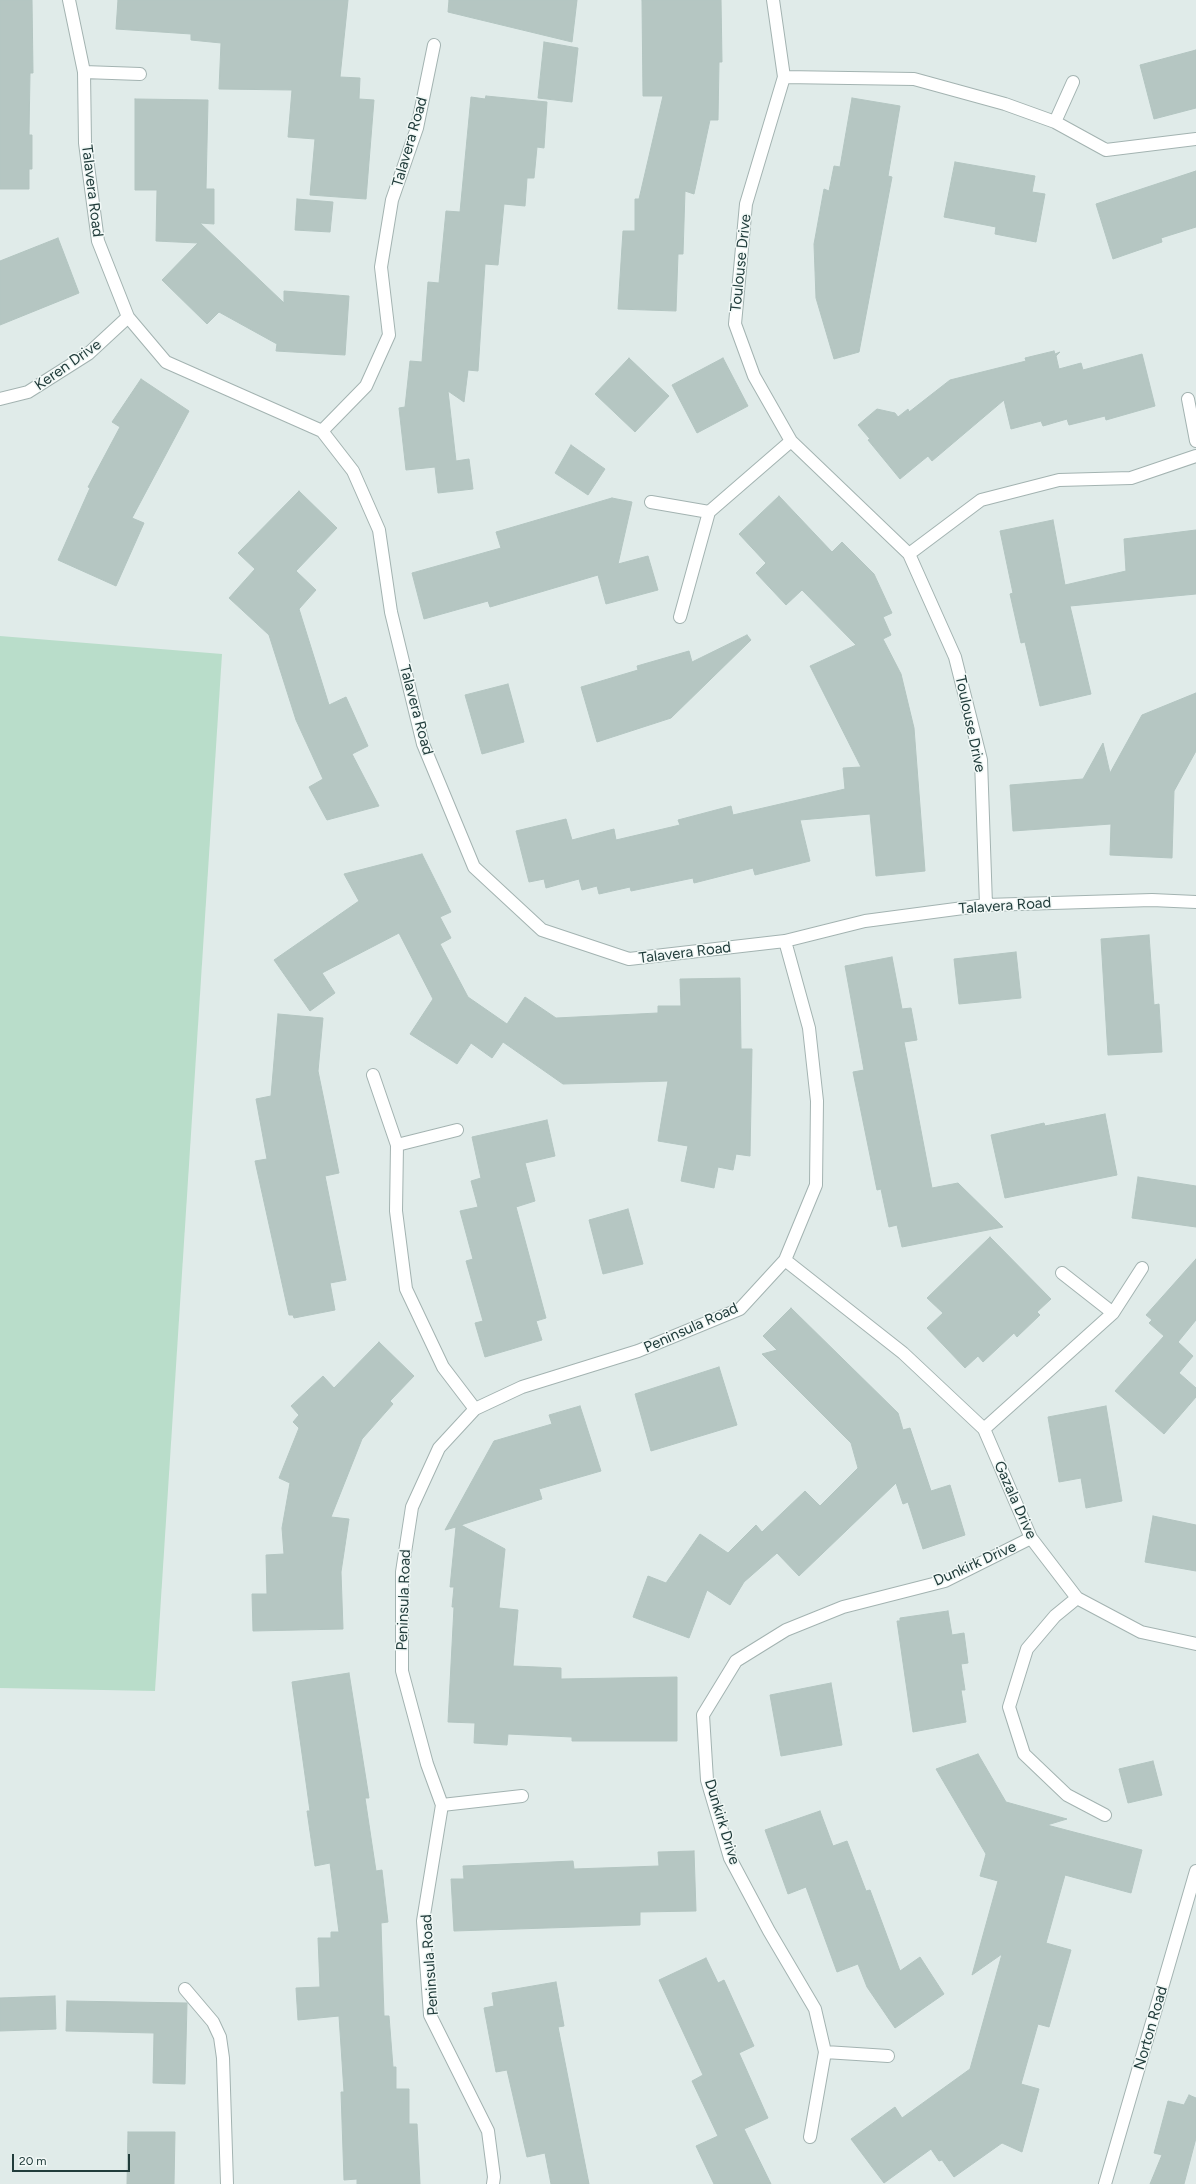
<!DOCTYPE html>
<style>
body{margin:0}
#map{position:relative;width:1196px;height:2184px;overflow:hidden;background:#e0ebe9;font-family:Figtree,sans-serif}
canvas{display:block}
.scale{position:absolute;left:12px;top:2154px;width:118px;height:18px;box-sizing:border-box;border:2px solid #213c3b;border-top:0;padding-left:5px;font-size:12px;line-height:14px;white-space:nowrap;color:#213c3b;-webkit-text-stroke:3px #f1f8f6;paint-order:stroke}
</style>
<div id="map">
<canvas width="1196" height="2184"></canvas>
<div class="scale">20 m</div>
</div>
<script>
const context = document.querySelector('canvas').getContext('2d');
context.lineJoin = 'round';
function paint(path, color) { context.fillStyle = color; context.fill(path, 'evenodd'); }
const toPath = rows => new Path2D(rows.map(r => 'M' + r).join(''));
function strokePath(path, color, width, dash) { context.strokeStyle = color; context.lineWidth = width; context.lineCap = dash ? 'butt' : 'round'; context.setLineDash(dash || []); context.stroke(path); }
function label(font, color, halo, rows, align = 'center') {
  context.font = font + ' Figtree,sans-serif'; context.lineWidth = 3; context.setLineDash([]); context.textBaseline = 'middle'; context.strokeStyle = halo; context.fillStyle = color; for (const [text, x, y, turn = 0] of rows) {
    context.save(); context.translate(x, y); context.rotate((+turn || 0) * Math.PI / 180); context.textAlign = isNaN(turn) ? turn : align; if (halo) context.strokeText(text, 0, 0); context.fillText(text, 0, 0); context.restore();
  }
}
const green = toPath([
 [0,636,222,654,155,1691,0,1688]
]);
const building = toPath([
 [0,0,32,0,33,73,30,73,29,135,32,135,32,169,29,169,29,189,0,189,0,0],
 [118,0,348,0,340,77,360,78,359,99,374,100,366,199,310,195,315,139,288,137,292,90,219,89,221,43,191,40,191,34,116,29,118,0],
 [449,0,577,0,572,42,448,12,449,0],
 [642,0,721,0,722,62,719,62,718,120,710,120,694,194,685,191,683,254,678,254,676,311,618,309,623,231,635,231,635,199,639,199,663,96,643,96,642,0],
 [544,42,578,48,572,102,538,98,544,42],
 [1196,50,1196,108,1154,119,1140,65,1196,50],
 [486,96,547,102,544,148,537,147,534,178,527,178,525,206,504,204,498,265,485,264,478,371,468,370,464,402,448,391,456,461,469,459,473,489,438,493,435,467,406,470,399,408,405,407,410,361,422,362,428,282,439,283,446,211,460,212,471,97,485,99,486,96],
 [852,98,900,106,888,176,892,177,859,352,834,359,816,298,814,244,824,189,829,191,834,166,840,167,852,98],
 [135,99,208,100,206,189,214,189,214,224,200,223,284,303,284,291,349,296,345,355,276,351,277,344,219,312,207,324,162,280,198,243,156,241,157,190,135,190,135,99],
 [955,162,1035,176,1032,192,1045,194,1036,242,995,234,996,227,944,217,955,162],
 [1196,171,1196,227,1161,238,1162,242,1113,259,1096,204,1196,171],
 [297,199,333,202,330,232,295,230,297,199],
 [58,238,79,293,0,325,0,261,58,238],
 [1054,351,1055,354,1060,352,1056,356,1059,369,1081,363,1083,370,1142,354,1155,406,1106,420,1105,416,1069,425,1067,419,1043,426,1041,421,1011,429,1004,400,932,461,928,456,900,479,868,440,870,439,858,425,877,409,895,413,898,417,908,409,909,412,950,380,1026,361,1025,358,1054,351],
 [629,358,669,396,635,432,595,394,629,358],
 [723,358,748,406,697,433,672,385,723,358],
 [141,379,189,411,132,518,144,523,116,586,58,560,90,488,88,487,120,427,112,422,141,379],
 [571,445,605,469,588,495,555,473,571,445],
 [299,491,337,528,296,571,316,590,299,609,329,705,346,697,368,746,352,754,379,806,327,820,309,787,323,779,296,720,269,635,229,598,255,569,238,553,299,491],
 [779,496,832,552,842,542,874,574,892,613,883,617,891,635,883,639,901,674,914,728,925,871,876,876,870,814,800,820,810,861,755,875,753,868,694,883,693,878,631,891,630,887,599,894,597,886,582,890,579,879,546,888,544,879,529,882,516,831,566,819,572,840,614,829,616,840,680,825,678,820,731,806,733,815,845,789,843,768,861,767,810,666,856,645,802,590,786,605,756,573,766,563,739,534,779,496],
 [612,498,632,502,618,564,648,556,658,590,606,604,598,575,490,607,488,601,424,619,412,573,501,548,496,532,612,498],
 [1053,520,1065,585,1126,571,1124,539,1196,530,1196,594,1070,606,1091,694,1040,706,1025,642,1021,643,1010,594,1013,593,1000,531,1053,520],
 [747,635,751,640,671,718,597,742,581,687,638,670,637,666,689,651,692,662,747,635],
 [508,684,524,742,482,754,465,695,508,684],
 [1196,693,1196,751,1174,791,1172,858,1110,855,1111,824,1013,831,1010,785,1083,779,1103,743,1110,773,1142,715,1196,693],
 [422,854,451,912,440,917,451,938,440,944,468,997,507,1024,525,997,556,1018,658,1013,658,1006,681,1006,680,979,740,978,741,1049,752,1049,750,1156,736,1154,733,1170,718,1167,714,1188,681,1181,688,1146,658,1141,668,1081,563,1084,503,1042,492,1058,471,1043,457,1064,410,1034,433,999,399,933,322,973,335,993,310,1011,274,960,359,901,344,874,422,854],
 [1149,935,1154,1005,1159,1004,1162,1052,1108,1055,1101,939,1149,935],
 [1016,952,1021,998,959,1004,954,959,1016,952],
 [892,957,902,1009,911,1008,917,1040,904,1042,932,1188,958,1183,1003,1227,902,1247,897,1225,889,1227,881,1189,877,1190,853,1072,864,1070,845,966,892,957],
 [278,1014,323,1018,318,1071,339,1173,325,1176,346,1280,330,1283,335,1310,294,1318,293,1315,289,1315,255,1161,267,1159,256,1099,271,1096,278,1014],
 [1105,1114,1117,1175,1005,1198,991,1135,1044,1123,1045,1126,1105,1114],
 [547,1120,555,1156,525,1163,535,1201,516,1207,546,1318,536,1321,542,1340,485,1357,475,1323,483,1321,466,1261,473,1259,460,1211,478,1207,471,1181,481,1178,472,1137,547,1120],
 [1138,1177,1196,1186,1196,1227,1132,1218,1138,1177],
 [628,1209,643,1264,603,1274,589,1220,628,1209],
 [990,1237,1051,1299,1037,1312,1040,1315,1017,1337,1014,1333,983,1362,978,1356,965,1368,927,1328,943,1313,927,1298,990,1237],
 [1196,1259,1196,1320,1178,1342,1193,1356,1179,1373,1196,1388,1196,1397,1164,1434,1115,1391,1164,1336,1149,1323,1152,1320,1146,1315,1196,1259],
 [791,1308,898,1413,903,1430,910,1428,931,1491,950,1485,965,1535,923,1549,908,1502,903,1504,896,1483,799,1576,777,1553,744,1582,730,1605,707,1590,689,1638,633,1617,648,1576,666,1583,700,1534,728,1553,756,1525,762,1532,805,1491,820,1506,858,1468,851,1443,762,1354,777,1350,763,1336,791,1308],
 [379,1342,414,1376,390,1401,393,1404,362,1439,331,1517,349,1519,341,1572,343,1629,253,1631,252,1594,267,1594,266,1555,284,1554,282,1528,290,1483,279,1478,299,1428,293,1422,299,1415,291,1406,323,1376,334,1388,379,1342],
 [719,1367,737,1425,651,1451,635,1394,719,1367],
 [580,1406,601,1471,539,1489,542,1499,461,1525,505,1549,499,1608,518,1610,513,1666,561,1668,561,1679,677,1677,677,1741,572,1741,572,1737,508,1734,507,1745,474,1743,475,1723,448,1722,454,1607,452,1607,454,1587,450,1587,456,1527,445,1530,494,1441,552,1424,549,1415,580,1406],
 [1106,1406,1122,1501,1086,1508,1081,1478,1059,1482,1048,1417,1106,1406],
 [1153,1516,1196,1525,1196,1571,1145,1562,1153,1516],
 [948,1611,952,1635,964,1633,968,1663,961,1664,965,1690,961,1690,966,1722,913,1732,897,1621,900,1621,900,1618,948,1611],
 [349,1673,369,1798,365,1798,376,1871,382,1870,388,1922,381,1923,384,2016,389,2016,393,2067,396,2067,396,2089,409,2089,409,2124,417,2124,420,2184,357,2184,357,2179,344,2180,341,2092,344,2092,339,2016,298,2020,296,1988,320,1987,318,1938,331,1938,331,1932,339,1932,330,1863,315,1866,307,1811,310,1811,292,1682,349,1673],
 [831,1683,842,1745,781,1756,770,1695,831,1683],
 [978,1754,1006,1802,1067,1819,1047,1825,1142,1850,1131,1893,1065,1875,1046,1943,1071,1950,1049,2027,1038,2024,1021,2084,1039,2089,1022,2152,1002,2143,954,2177,942,2160,939,2161,931,2149,884,2183,851,2139,895,2107,902,2118,970,2069,1002,1954,972,1975,998,1881,980,1876,986,1854,936,1769,978,1754],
 [1153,1761,1162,1795,1128,1803,1119,1769,1153,1761],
 [820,1811,833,1846,847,1841,866,1891,870,1890,900,1971,920,1957,944,1994,895,2028,867,1987,858,1964,837,1972,806,1887,788,1894,765,1830,820,1811],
 [694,1851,696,1911,640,1912,640,1925,454,1931,451,1879,464,1879,463,1866,573,1861,574,1869,659,1866,658,1852,694,1851],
 [706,1958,718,1983,724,1980,754,2046,739,2053,768,2118,744,2129,771,2184,714,2184,696,2146,718,2136,692,2081,703,2075,659,1980,706,1958],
 [556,1982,564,2026,558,2027,589,2184,551,2184,545,2153,527,2157,507,2070,496,2072,484,2008,494,2006,492,1993,556,1982],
 [55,1996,56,2029,0,2031,0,1998,55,1996],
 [67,2001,187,2003,185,2084,153,2083,154,2033,66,2031,67,2001],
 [1189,2095,1196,2098,1196,2138,1184,2184,1150,2184,1162,2155,1154,2153,1168,2101,1184,2105,1189,2095],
 [128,2132,175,2132,174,2184,127,2184,128,2132]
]);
const minor = toPath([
 [69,0,84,72,85,143,98,241,128,317,166,362,322,431],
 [773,0,784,77,746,204,735,324,754,376,791,441,909,554,955,657,981,760,986,905],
 [434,45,417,128,392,200,381,267,389,335,366,386,322,431,353,471,379,530,391,612,423,744,474,867,542,930,629,959,785,941,865,921,986,905,1152,900,1196,902],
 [84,72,140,74],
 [784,77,914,79,1005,104,1055,122,1106,150,1196,139],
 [1055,122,1073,82],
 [0,399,28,392,88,354,128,317],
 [1188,399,1196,441],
 [651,502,709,512],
 [909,554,981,500,1059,480,1131,478,1196,456],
 [680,617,709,512,791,441],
 [373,1075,397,1145,396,1211,406,1289,443,1367,475,1409],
 [397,1145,457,1130],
 [785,1260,903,1353,984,1429,1031,1538,1077,1598,1141,1632,1196,1644],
 [1062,1273,1113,1313],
 [984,1429,1113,1313,1142,1268],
 [1077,1598,1055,1616,1027,1649,1009,1707,1024,1754,1067,1795,1105,1815],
 [442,1805,522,1796],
 [185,1989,213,2022,220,2037,223,2058,227,2184],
 [825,2052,888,2056],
 [810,2137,825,2052,815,2009,769,1931,730,1858,707,1780,703,1715,736,1661,786,1630,843,1607,945,1581,1031,1538],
 [493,2184,494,2177,488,2131,430,2015,423,1921,442,1805,427,1764,402,1671,402,1572,412,1507,439,1448,475,1409,522,1387,638,1351,740,1309,785,1260,816,1185,817,1101,809,1028,785,941],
 [1105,2184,1196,1871]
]);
const streetNames = [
 ["Talavera Road",410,142,-74],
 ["Talavera Road",92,191,83],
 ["Toulouse Drive",741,263,-84],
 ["Keren Drive",68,365,-35],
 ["Talavera Road",416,710,75],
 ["Toulouse Drive",970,724,78],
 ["Talavera Road",1005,906,-4],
 ["Talavera Road",685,953,-7],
 ["Peninsula Road",691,1328,-24],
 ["Gazala Drive",1015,1500,66],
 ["Dunkirk Drive",975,1564,-24],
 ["Peninsula Road",404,1600,-88],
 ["Dunkirk Drive",722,1822,73],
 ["Peninsula Road",430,1965,-94],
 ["Norton Road",1151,2028,-74]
];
paint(green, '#b9ddca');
paint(building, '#b5c6c2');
strokePath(building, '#b3c5c1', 1);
strokePath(minor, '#a3b3b1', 14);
strokePath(minor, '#fff', 12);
label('15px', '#213c3b', '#f1f8f6', streetNames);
</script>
